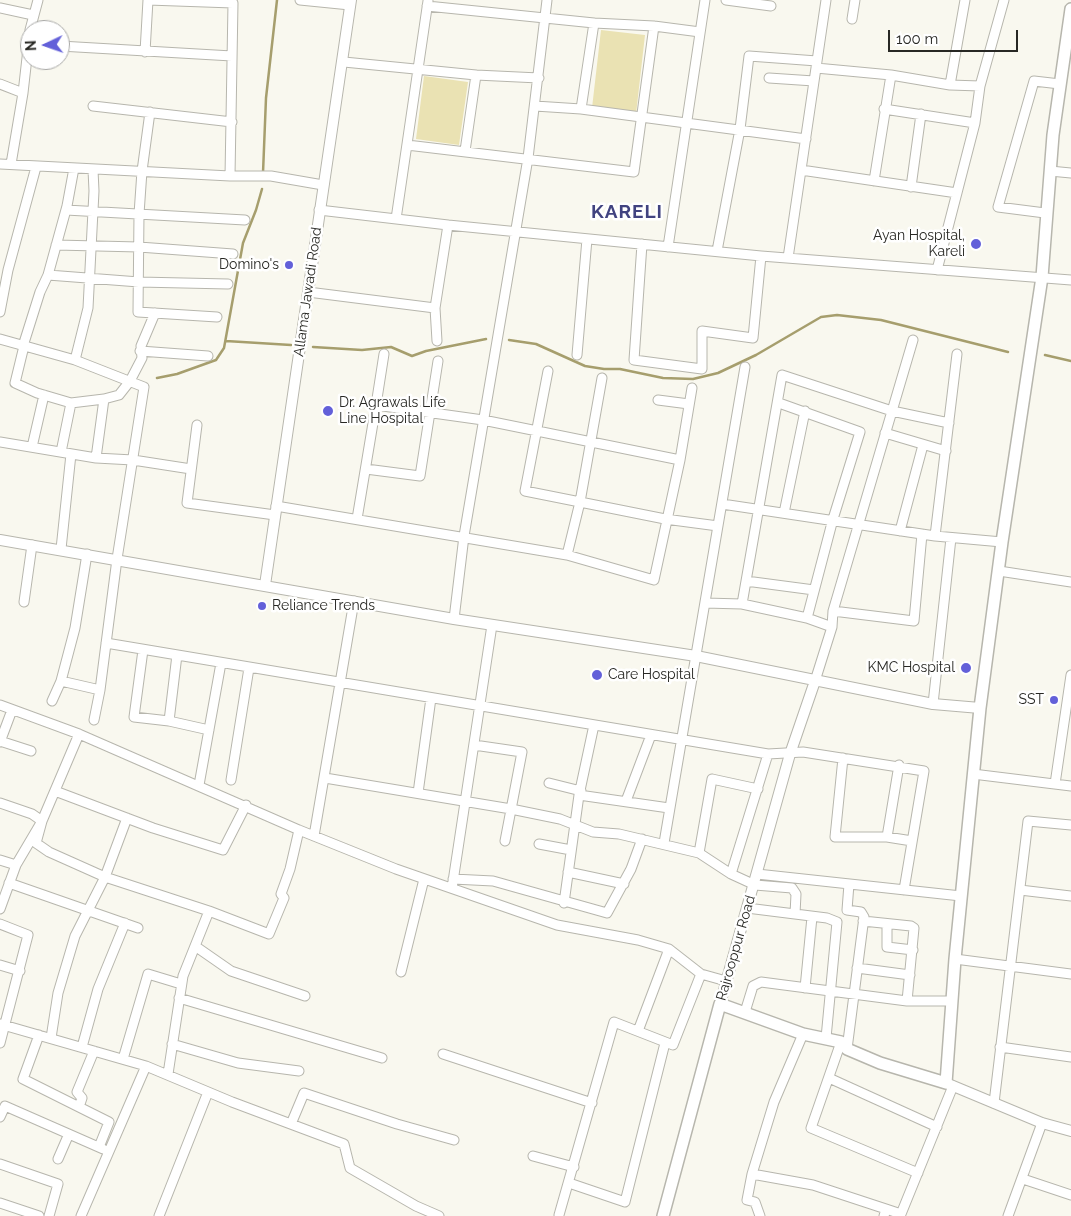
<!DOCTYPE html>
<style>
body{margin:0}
#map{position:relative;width:1071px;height:1216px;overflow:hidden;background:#f9f8ef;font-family:Raleway,sans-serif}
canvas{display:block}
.north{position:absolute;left:20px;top:20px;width:50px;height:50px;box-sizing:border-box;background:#fff;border:1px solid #a9a9a7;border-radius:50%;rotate:267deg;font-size:14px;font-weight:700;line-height:20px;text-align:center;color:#282824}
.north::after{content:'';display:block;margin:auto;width:18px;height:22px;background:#6360d9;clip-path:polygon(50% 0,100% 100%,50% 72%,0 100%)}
.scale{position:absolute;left:888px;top:30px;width:130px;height:22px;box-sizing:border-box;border:2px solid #282824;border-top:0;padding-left:6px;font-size:15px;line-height:18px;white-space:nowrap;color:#282824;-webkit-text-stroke:4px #fff;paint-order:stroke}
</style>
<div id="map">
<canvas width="1071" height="1216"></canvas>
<div class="north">N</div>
<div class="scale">100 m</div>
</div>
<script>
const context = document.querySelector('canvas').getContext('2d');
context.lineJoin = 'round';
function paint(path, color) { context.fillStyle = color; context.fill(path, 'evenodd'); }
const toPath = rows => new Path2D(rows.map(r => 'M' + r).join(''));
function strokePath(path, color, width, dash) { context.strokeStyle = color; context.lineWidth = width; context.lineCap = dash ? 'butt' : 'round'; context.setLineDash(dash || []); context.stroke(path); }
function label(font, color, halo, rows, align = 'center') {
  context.font = font + ' Raleway,sans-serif'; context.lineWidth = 5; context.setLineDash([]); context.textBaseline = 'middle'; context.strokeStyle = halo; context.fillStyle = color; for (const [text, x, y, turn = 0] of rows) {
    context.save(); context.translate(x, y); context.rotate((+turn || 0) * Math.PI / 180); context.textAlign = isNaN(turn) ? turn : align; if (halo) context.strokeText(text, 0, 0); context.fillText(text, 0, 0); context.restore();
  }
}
const green = toPath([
 [601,30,645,35,636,114,592,108],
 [424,76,468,82,459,145,416,139]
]);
const stream = toPath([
 [263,173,266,98,277,0],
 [509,340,536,344,585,366,604,369,620,369,663,378,693,379,718,373,756,355,821,317,837,315,881,320,1008,352],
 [226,341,291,345],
 [313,347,362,350,391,347,412,356,426,351,486,339],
 [1045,355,1071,361],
 [157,378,177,374,216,360,224,348,243,243,256,210,262,189]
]);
const minor = toPath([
 [300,0,350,5],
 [726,0,771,6],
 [427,6,594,23,654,26,700,32],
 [0,8,33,15],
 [852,19,855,0],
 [30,30,38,0],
 [60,46,232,56],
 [145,52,148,0,233,3,230,176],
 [344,62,476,75,539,78],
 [816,68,891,75,950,85,980,86],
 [769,78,814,81],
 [0,84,23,93],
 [950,85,965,0],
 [93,106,232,122],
 [535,106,581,109,806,139],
 [581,109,594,23],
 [884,109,975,123],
 [150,112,142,171,139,214,138,312,217,317],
 [407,145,634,172,654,26],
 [465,151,476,75],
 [0,164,230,176,271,176,323,185],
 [11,164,23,93,30,31],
 [801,170,957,193],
 [1050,171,1071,173],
 [874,181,891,75],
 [911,187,921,114],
 [66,210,245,220],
 [319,210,448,225,761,256,1071,280],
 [1045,213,998,207,1034,81,1060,84],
 [396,219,428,1],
 [642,244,634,360,702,369,702,331,753,338,761,256],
 [56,245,139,247,233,254],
 [668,247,705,0],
 [717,251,740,129,749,56,817,61],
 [788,258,826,0],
 [937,270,975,123,980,86,1004,0],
 [48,275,139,282,228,284],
 [308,292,435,308],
 [0,312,8,270,36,167],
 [0,339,75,360,144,387,117,559,100,690,61,681,52,701],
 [437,341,435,308,448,225],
 [23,346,40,292,48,275,67,206,74,168],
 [24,346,15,383,37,393,71,403,104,399,96,458],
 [140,351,208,356],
 [577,355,587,239],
 [75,360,88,308,94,191,93,170],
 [548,371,525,491,665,519,718,526],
 [104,399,119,395,130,381,142,358,141,346,155,313],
 [658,400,689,404],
 [779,403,860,432,833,519,807,618],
 [376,405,384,354],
 [197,425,187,503,275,515],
 [885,433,946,451],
 [0,442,96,458,133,460,191,469],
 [32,447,44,395],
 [61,452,71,403],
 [366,469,420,476,438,361],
 [722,504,935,536,1002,542],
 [276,506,567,555,654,580,680,460],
 [784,513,805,411],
 [357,519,376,405,483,420,680,460,692,388],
 [900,531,923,445],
 [935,536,957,354],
 [61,549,71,454],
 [567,555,580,502,602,378],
 [999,571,1071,582],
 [746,581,814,590],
 [24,602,32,545],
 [705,603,742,604,807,618,832,627],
 [742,604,782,375,892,411,949,423],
 [833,611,914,621,922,534],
 [454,619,464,536,528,158,547,0],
 [106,643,768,754,803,752,924,771,904,890],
 [143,650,134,717,169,721,209,730],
 [61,681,75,628,87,554],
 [815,681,832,627,833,611,913,340],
 [933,704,951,538],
 [0,705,79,734,299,830,396,869,557,925,638,940,669,949,701,974,726,981],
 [94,720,100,690],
 [169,721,177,655],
 [0,741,31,751],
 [0,742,12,710],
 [474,745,522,752,505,841],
 [843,758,835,837,887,837,912,841],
 [973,774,1071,786],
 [325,778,511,809,560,819,593,832,619,834,699,853,731,874,755,885,792,888,796,894,795,914],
 [231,780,249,668],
 [549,783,581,791],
 [1055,784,1071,675],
 [199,785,221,663],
 [55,791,153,828,223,850,246,805],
 [418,793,431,698],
 [579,795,669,808],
 [626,801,651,735],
 [0,803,32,814,42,821,36,843,49,852,105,877,209,911,269,934,284,898,281,894,290,869,299,830],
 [314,836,354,601],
 [887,837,899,765],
 [664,843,745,367],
 [539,844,571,850],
 [699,853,712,779,758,789],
 [0,860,16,865],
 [568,872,624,884],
 [731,874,768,754],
 [757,874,961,896],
 [453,879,493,881,607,913,631,869,642,839],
 [9,883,138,928],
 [452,888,492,625],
 [1020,890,1071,896],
 [564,903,579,795,594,725],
 [747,908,827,918,837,922,826,1038],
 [0,909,16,865,42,821,79,734],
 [863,921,911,926,914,928,907,1001],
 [0,924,28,935,0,1043],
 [887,924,887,947,913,950],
 [195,946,231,971,305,996],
 [955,959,1071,974],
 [0,965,20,971],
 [857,968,910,975],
 [401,972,424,879],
 [805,988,812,917],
 [179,998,382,1058],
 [745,1012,753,986,761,982,907,1001,951,1001],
 [0,1024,146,1066,232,1102,344,1144,350,1168,416,1206,439,1216],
 [638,1031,669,949],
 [803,1034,774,1102,752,1174,813,1185,886,1209,884,1216],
 [39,1035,23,1079,109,1122,99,1147],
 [51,1038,58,993,75,936,105,877,127,818],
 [841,1042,811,1128,918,1173],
 [172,1044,238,1063,299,1071],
 [82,1047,98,989,125,923],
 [1000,1047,1071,1057],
 [847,1049,864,917,861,912,847,910,849,884],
 [443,1054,592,1103],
 [123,1059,148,974,181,984],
 [168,1074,183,976,209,911],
 [829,1078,937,1127],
 [994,1103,1028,821,1071,825],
 [79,1107,82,1098,77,1092,94,1051],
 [0,1117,5,1106,103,1149],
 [291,1124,304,1093,397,1124,454,1140],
 [533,1156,574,1167],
 [58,1159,68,1136],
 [0,1164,58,1184,49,1216],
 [752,1174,747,1200,755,1202,760,1216],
 [1023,1179,1071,1195],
 [569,1183,625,1202,665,1043],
 [0,1203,39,1216],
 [886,1209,901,1214,953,1086],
 [559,1215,614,1022,673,1045,701,974],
 [81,1216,146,1066],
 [159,1216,208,1092],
 [1008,1216,1042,1123]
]);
const tertiary = toPath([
 [0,540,454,619,696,656,933,704,980,708],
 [265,585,351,0],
 [720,1004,790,754,815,681],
 [946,1083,1042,1123,1071,1131]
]);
const secondary = toPath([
 [663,1216,720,1004,803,1034,841,1042,847,1049,880,1063,946,1083,955,959,980,708,1002,542,1042,277,1053,135,1071,9]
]);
const markers = [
 [976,244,6,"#6360d9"],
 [289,265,5,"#6360d9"],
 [328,411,6,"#6360d9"],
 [262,606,5,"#6360d9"],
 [966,668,6,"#6360d9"],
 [597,675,6,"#6360d9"],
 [1054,700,5,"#6360d9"]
];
const poiNames = [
 ["Ayan Hospital,",965,236],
 ["Kareli",965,252],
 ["Domino's",279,265],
 ["Dr. Agrawals Life",339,403,"left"],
 ["Line Hospital",339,419,"left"],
 ["Reliance Trends",272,606,"left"],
 ["KMC Hospital",955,668],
 ["Care Hospital",608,675,"left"],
 ["SST",1044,700]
];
const streetNames = [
 ["Allama Jawadi Road",308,292,-82],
 ["Rajrooppur Road",736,948,-74]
];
const districtNames = [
 ["KARELI",627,212]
];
paint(green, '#eae2b3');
strokePath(stream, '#a69e6d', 2.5);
strokePath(minor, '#b7b6ad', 11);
strokePath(tertiary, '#b7b6ad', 12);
strokePath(secondary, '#b7b6ad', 14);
strokePath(minor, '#fff', 9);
strokePath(tertiary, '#fff', 10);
strokePath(secondary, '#fff', 11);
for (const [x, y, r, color] of markers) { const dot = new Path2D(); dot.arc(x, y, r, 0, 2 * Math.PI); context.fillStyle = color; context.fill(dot); strokePath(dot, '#fff', 2); }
label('14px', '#282824', '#fff', poiNames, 'right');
label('14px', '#282824', '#fff', streetNames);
context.letterSpacing = '1px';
label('bold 19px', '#414380', '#fff', districtNames);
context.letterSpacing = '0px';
</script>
